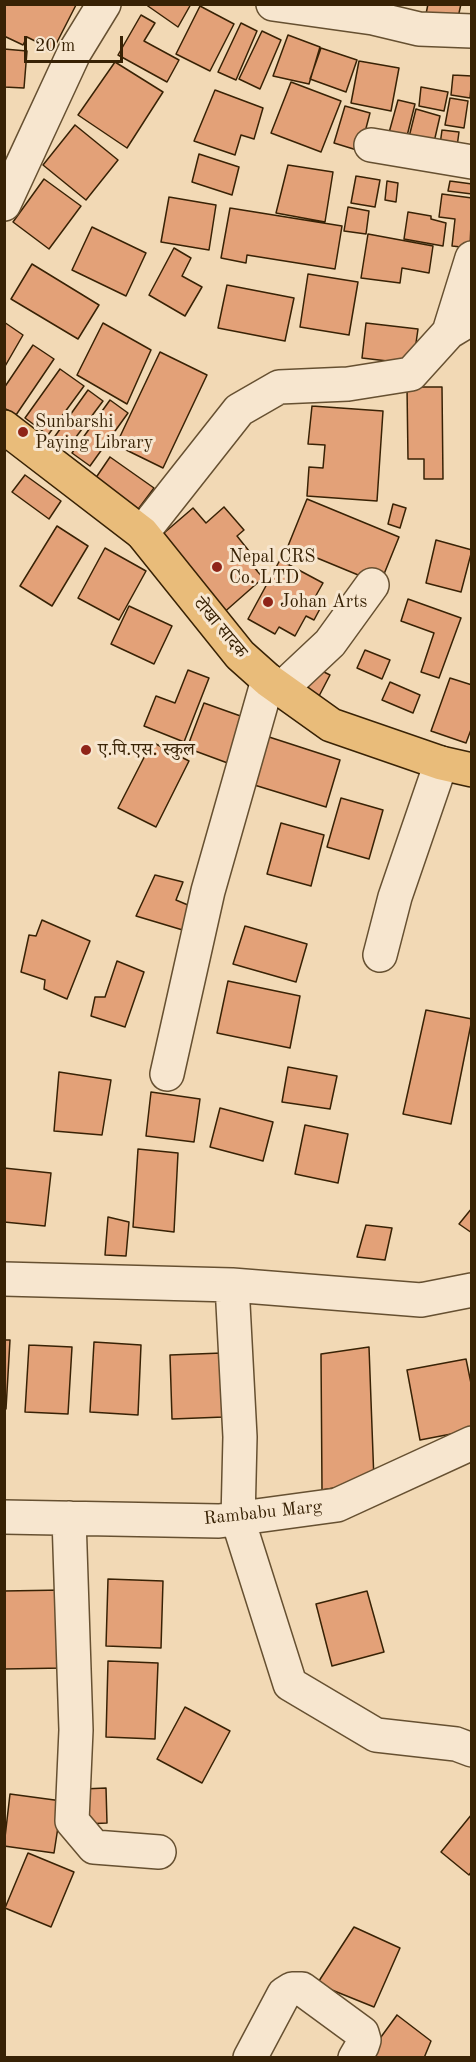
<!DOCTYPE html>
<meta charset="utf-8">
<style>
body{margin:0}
#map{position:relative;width:476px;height:2062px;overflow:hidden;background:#f2d9b5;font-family:"Old Standard TT",serif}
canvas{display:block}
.frame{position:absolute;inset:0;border:6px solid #382205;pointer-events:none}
.scale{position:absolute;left:24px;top:36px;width:99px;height:27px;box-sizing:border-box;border:3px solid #382205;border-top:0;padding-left:8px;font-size:18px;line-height:21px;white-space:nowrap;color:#382205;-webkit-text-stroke:4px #f7e6cf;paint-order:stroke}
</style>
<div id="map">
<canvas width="476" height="2062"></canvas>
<div class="frame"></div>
<div class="scale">20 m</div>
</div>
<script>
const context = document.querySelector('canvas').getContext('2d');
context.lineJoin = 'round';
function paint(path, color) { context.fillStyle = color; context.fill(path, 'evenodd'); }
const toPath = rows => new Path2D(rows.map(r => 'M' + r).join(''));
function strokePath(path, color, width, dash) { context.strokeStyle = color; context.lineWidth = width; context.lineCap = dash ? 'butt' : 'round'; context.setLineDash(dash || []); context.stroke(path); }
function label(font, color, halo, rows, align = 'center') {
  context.font = font + ' "Old Standard TT","Noto Serif Devanagari",serif'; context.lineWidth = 6; context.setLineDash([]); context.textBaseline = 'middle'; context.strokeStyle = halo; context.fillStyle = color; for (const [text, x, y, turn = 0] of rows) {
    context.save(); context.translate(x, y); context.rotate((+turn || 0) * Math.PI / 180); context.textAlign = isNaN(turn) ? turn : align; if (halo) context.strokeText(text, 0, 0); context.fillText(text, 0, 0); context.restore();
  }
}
const building = toPath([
 [4,4,75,4,76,5,53,50,27,37,23,45,4,36,4,4],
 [145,4,191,4,178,27,145,4],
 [428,4,461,4,457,22,426,14,428,4],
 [200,6,234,24,210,71,176,54,200,6],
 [141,15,155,23,144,41,179,60,167,82,118,55,141,15],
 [241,23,257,31,236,80,218,72,241,23],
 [262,31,281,40,260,89,239,79,262,31],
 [288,35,320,47,309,84,273,76,288,35],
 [321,48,357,60,346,92,310,79,321,48],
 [4,49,27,51,24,88,4,87,4,49],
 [359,61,399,68,391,111,351,103,359,61],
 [115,62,163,92,127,148,78,115,115,62],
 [453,75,472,76,470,98,451,95,453,75],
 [291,82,341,101,321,152,271,133,291,82],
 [421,87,448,92,444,111,419,106,421,87],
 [215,90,263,108,254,139,241,135,235,155,194,141,215,90],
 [450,98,468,101,464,128,445,125,450,98],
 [398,100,415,104,405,144,387,140,398,100],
 [345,106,370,113,360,151,334,143,345,106],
 [416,109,440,116,432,151,407,145,416,109],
 [75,125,118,160,86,200,43,165,75,125],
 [442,130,459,132,456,154,439,152,442,130],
 [199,154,239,167,232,195,192,182,199,154],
 [288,165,333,172,325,222,276,213,288,165],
 [356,176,380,180,375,207,351,203,356,176],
 [44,179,81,206,49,249,13,222,44,179],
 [387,181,398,183,396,202,385,200,387,181],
 [450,181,472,184,472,194,448,191,450,181],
 [442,194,472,198,470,248,452,246,455,219,439,217,442,194],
 [169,197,216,205,209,250,161,242,169,197],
 [348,207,369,211,366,234,344,231,348,207],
 [230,208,342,226,335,269,247,255,246,263,221,258,230,208],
 [408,212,431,216,431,219,446,223,443,246,404,239,408,212],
 [92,227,146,253,126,296,72,270,92,227],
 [368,234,433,246,429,273,402,268,400,283,361,278,368,234],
 [174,248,191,258,182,276,202,287,185,316,149,295,174,248],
 [32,264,99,305,78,339,11,299,32,264],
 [308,274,358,282,349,335,300,327,308,274],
 [227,285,294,298,285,341,218,328,227,285],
 [4,322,23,335,4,368,4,322],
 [103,323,151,350,127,404,77,375,103,323],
 [366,323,418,329,413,364,362,358,366,323],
 [33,345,54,359,16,415,4,408,4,388,33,345],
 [160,352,207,375,163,468,116,445,160,352],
 [60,369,84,386,48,435,25,418,60,369],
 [407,387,442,387,443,479,424,479,424,459,408,459,407,387],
 [88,390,103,401,67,449,53,439,88,390],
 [110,400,128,413,90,466,72,453,110,400],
 [312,406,383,411,377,501,307,496,309,467,323,468,325,445,308,444,312,406],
 [110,457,154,488,136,512,93,482,110,457],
 [25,475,61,501,49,519,12,492,25,475],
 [307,499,399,537,380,584,288,546,307,499],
 [393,504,406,508,400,528,388,524,393,504],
 [224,507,244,530,237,536,249,551,244,555,263,578,221,615,157,539,193,508,206,523,224,507],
 [57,526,88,546,52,606,20,586,57,526],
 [436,540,472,550,461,592,426,583,436,540],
 [105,548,146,571,119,620,78,598,105,548],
 [280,560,323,583,314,599,322,605,314,620,306,616,295,636,279,627,275,634,248,619,280,560],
 [408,599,461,618,439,678,421,672,434,633,401,621,408,599],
 [129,606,172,626,154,664,111,644,129,606],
 [365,650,390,660,382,679,357,668,365,650],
 [314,667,330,675,318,698,302,690,314,667],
 [188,670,209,678,184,742,144,726,156,696,175,703,188,670],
 [450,678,472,685,472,727,466,743,431,731,450,678],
 [390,682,420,695,413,713,382,700,390,682],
 [204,703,249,719,233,765,187,748,204,703],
 [266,736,340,760,326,807,251,784,266,736],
 [152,742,189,761,156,827,118,808,152,742],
 [341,798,383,810,369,859,327,847,341,798],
 [281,823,324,835,311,886,267,874,281,823],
 [155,875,183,882,176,900,195,908,186,931,136,916,155,875],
 [42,920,90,941,67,999,44,989,45,980,21,972,29,935,36,936,42,920],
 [245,926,307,944,296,982,233,964,245,926],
 [117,961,144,972,125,1027,91,1016,95,997,105,997,117,961],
 [228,981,300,996,290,1048,217,1033,228,981],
 [426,1010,472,1019,451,1124,403,1114,426,1010],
 [288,1067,337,1076,330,1109,282,1102,288,1067],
 [59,1072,111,1080,102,1135,54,1131,59,1072],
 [151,1092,200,1099,194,1142,146,1136,151,1092],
 [220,1108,273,1122,263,1161,210,1147,220,1108],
 [305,1125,348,1134,338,1183,295,1174,305,1125],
 [138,1149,178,1153,174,1232,133,1227,138,1149],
 [4,1168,51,1173,45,1226,4,1222,4,1168],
 [472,1208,472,1233,459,1224,472,1208],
 [108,1217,129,1222,126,1256,105,1255,108,1217],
 [366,1225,392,1228,385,1260,357,1257,366,1225],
 [4,1340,10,1340,6,1409,4,1409,4,1340],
 [94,1342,141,1345,138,1415,90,1412,94,1342],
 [29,1345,72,1347,68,1414,25,1412,29,1345],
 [369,1347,374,1481,322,1490,321,1354,369,1347],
 [222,1353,224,1417,172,1419,170,1355,222,1353],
 [466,1359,472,1388,472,1430,420,1440,407,1370,466,1359],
 [108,1579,163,1581,161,1648,106,1646,108,1579],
 [64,1590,64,1668,4,1669,4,1591,64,1590],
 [367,1591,384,1652,332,1666,316,1604,367,1591],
 [108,1661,158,1663,155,1739,106,1737,108,1661],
 [185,1707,230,1731,202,1783,157,1759,185,1707],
 [106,1788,107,1823,85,1824,83,1789,106,1788],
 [10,1794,62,1801,54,1853,4,1846,10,1794],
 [472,1814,472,1871,469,1875,441,1852,472,1814],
 [28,1853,74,1872,51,1927,5,1908,28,1853],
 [354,1927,400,1948,374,2007,317,1984,354,1927],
 [397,2015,431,2041,424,2058,371,2058,381,2037,397,2015]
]);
const minor = toPath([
 [273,4,373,18,419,29,472,31],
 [371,145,472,162],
 [4,204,74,53,104,4],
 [449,332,472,258],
 [142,533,239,410,279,387,348,384,411,374,449,332,472,318],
 [281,689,330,643,372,585],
 [380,955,395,897,441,763],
 [167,1074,208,891,268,680],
 [4,1279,232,1285,421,1300,472,1290],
 [232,1285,240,1437,238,1520,290,1684,376,1735,456,1744,472,1750],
 [4,1517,219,1521,337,1505,472,1443],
 [69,1518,76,1730,72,1821,94,1847,159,1852],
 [250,2058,284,1994,292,1989,302,1989,362,2033,364,2040,362,2046,355,2058]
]);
const major = toPath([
 [4,427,142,533,240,655,268,680,331,725,441,763,472,770]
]);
const markers = [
 [23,432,6,"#8f2418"],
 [217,567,6,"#8f2418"],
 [268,602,6,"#8f2418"],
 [86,750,6,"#8f2418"]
];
const poiNames = [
 ["Sunbarshi",35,422],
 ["Paying Library",35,443],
 ["Nepal CRS",229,557],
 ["Co. LTD",229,578],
 ["Johan Arts",280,602],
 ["ए.पि.एस. स्कुल",98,750]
];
const streetNames = [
 ["टोखा सादक",220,628,50],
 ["Rambabu Marg",263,1513,-6]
];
paint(building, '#e3a178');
strokePath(building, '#382205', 1.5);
strokePath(minor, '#665031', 36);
strokePath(major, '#382205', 36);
strokePath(minor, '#f7e6cf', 33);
strokePath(major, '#e9bc7a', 33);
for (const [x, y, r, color] of markers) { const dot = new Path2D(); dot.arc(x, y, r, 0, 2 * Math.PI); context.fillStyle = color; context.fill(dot); strokePath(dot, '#f7e6cf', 2); }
label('18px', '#382205', '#f7e6cf', poiNames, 'left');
label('18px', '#382205', '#f7e6cf', streetNames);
</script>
